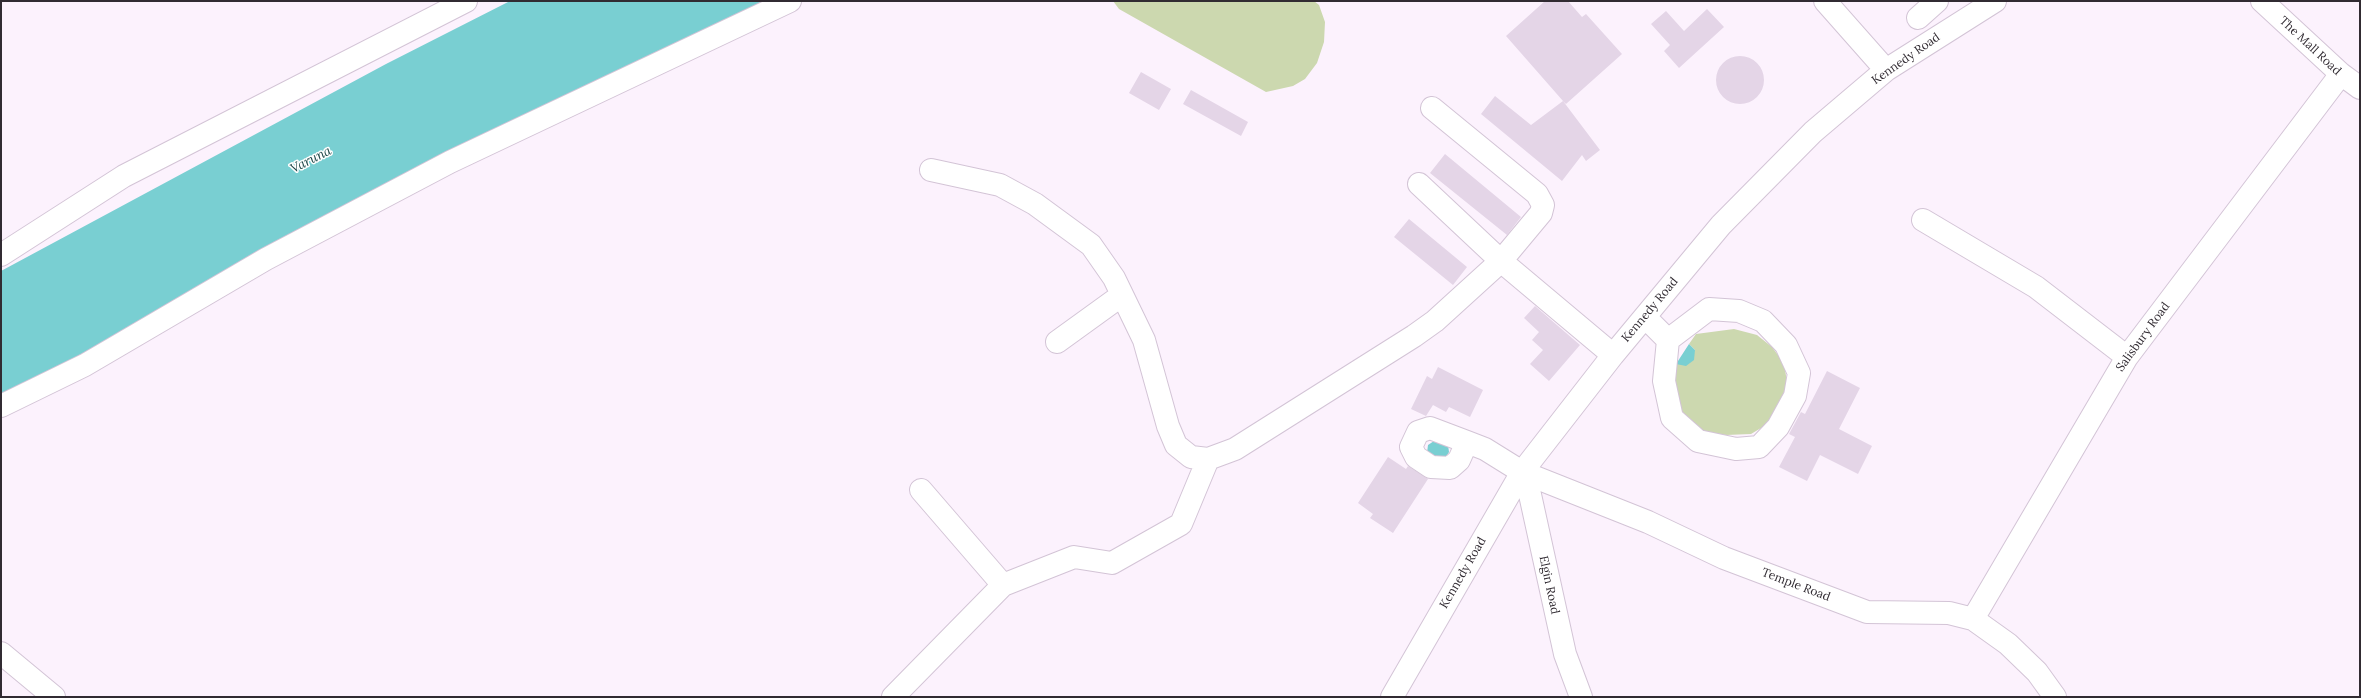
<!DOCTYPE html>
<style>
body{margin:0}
#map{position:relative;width:2361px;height:698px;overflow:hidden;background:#fcf2fd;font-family:Lora,serif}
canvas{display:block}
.frame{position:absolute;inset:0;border:2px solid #312b32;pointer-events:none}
</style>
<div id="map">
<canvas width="2361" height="698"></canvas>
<div class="frame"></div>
</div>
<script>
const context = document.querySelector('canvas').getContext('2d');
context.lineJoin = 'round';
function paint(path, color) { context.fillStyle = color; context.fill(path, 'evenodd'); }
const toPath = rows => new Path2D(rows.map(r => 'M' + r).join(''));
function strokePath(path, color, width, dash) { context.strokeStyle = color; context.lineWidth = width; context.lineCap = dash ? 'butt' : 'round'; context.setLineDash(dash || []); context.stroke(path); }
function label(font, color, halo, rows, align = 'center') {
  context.font = font + ' Lora,serif'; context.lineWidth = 3; context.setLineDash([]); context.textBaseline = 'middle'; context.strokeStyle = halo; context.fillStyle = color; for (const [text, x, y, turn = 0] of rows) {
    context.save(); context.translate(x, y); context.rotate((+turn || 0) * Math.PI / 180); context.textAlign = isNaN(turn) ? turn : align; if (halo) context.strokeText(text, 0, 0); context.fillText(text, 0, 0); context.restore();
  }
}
const green = toPath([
 [1113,1,1314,1,1319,5,1325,22,1324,42,1317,63,1305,79,1293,86,1266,92,1119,9],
 [1734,329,1757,335,1772,347,1784,363,1787,382,1779,408,1766,425,1751,434,1726,435,1702,431,1684,416,1673,386,1676,364,1695,350,1689,344,1696,334]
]);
const water = toPath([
 [510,1,766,1,1,397,1,271,386,64],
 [1689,344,1695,350,1694,360,1686,366,1676,364],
 [1434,441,1448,445,1449,452,1443,462,1427,453,1428,445]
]);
const building = toPath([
 [1545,1,1568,1,1582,17,1586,14,1622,54,1566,104,1563,101,1600,150,1586,161,1582,155,1562,181,1481,114,1495,96,1531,125,1563,101,1506,36],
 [1707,9,1724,27,1679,68,1664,51,1670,45,1651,24,1666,11,1684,31],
 '1716 80a24 24 0 1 1 48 0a24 24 0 1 1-48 0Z',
 [1141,72,1171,89,1159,110,1129,93],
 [1191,90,1248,122,1241,136,1183,104],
 [1445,154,1521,217,1507,235,1430,173],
 [1409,219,1467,267,1453,285,1394,237],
 [1535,306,1580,345,1549,381,1530,364,1543,350,1532,340,1539,332,1524,318],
 [1438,367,1483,390,1470,417,1449,407,1446,412,1433,405,1426,416,1411,409,1427,376,1432,379],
 [1827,371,1860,388,1839,429,1872,446,1858,474,1820,455,1807,481,1779,467,1795,437,1789,434,1801,412,1805,414],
 [1388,457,1406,469,1408,466,1428,479,1393,533,1370,518,1373,514,1358,503]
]);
const minor = toPath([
 [1825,1,1886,70],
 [2262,1,2341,74,2360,88],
 [1918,18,1937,1],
 [931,170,1000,185,1035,204,1091,245,1114,278,1144,340,1168,426,1176,445,1191,457,1208,459,1235,449,1414,336,1435,321,1501,261,1541,213,1543,205,1537,194,1432,108],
 [1419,184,1501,261,1613,355],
 [1923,220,2036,287,2127,357],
 [1,255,124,176,466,1],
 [1645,317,1668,340,1664,381,1672,418,1698,441,1736,449,1759,447,1778,427,1795,396,1799,373,1786,345,1763,321,1739,311,1709,309,1668,340],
 [1057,342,1122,295],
 [1,406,85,365,266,259,450,162,790,1],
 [1467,442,1459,460,1450,468,1431,467,1416,457,1411,447,1418,432,1430,428,1467,442,1485,449,1522,472,1648,522,1724,558,1867,612,1949,613,1973,619,2008,644,2037,672,2055,697],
 [1522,472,1529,490,1565,654,1581,697],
 [921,490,1003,585],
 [1973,619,2127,357,2341,74],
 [1,653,54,697],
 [893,697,1003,585,1074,557,1112,563,1181,524,1208,459],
 [1392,697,1522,472,1613,355,1721,225,1813,132,1886,70,1995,1]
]);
const streetNames = [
 ["The Mall Road",2310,46,43],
 ["Kennedy Road",1906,59,-35],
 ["Kennedy Road",1650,310,-50],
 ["Salisbury Road",2143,337,-54],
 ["Kennedy Road",1463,573,-60],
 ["Elgin Road",1549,585,78],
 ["Temple Road",1796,585,21]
];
const waterNames = [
 ["Varuna",311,160,-27]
];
paint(green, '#ccd8af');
paint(water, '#79cfd2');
paint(building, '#e4d5e7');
strokePath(minor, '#d3c4d6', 24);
strokePath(minor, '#fff', 22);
label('12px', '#312b32', '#fff', streetNames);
label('italic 13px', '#1e4748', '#fff', waterNames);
</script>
